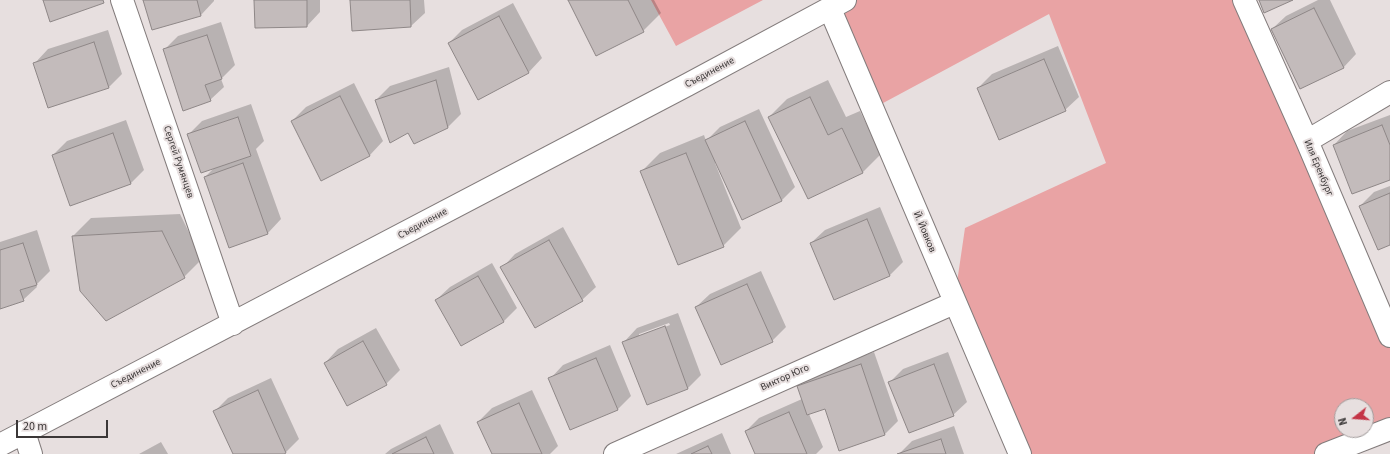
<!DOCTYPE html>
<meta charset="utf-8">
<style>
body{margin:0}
#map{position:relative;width:1390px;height:454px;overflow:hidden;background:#e7dfdf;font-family:"Source Sans 3",sans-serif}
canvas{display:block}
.north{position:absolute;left:1334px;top:398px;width:40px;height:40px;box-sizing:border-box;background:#e7dfdf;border:1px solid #a29c9c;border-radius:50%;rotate:253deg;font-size:11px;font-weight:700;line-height:16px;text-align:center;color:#3b3737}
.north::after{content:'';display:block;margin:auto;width:14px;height:18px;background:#c43446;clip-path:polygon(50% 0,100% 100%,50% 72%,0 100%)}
.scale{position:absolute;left:16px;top:420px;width:92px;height:18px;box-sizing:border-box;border:2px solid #3b3737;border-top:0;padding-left:5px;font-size:12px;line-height:14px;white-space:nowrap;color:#3b3737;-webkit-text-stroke:3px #e7dfdf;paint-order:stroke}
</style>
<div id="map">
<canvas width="1390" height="454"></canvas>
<div class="north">N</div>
<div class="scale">20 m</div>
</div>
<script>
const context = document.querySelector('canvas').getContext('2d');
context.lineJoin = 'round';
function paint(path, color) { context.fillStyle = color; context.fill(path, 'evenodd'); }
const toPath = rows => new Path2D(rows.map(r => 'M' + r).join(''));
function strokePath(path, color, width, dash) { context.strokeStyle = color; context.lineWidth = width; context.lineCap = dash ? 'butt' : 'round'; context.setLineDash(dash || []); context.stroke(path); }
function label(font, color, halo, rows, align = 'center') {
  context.font = font + ' "Source Sans 3",sans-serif'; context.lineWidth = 4; context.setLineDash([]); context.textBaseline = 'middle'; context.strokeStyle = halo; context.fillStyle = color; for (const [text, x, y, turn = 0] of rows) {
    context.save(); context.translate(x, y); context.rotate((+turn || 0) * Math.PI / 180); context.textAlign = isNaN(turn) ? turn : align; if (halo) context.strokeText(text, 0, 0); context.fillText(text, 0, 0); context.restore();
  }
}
const green = toPath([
 [651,0,763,0,676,46],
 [846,0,1243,0,1390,338,1390,429,1326,454,1020,454,954,303,965,228,1106,163,1049,14,872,109,830,9],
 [1342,406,1366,406,1366,430,1342,430]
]);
const shadow = toPath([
 [144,0,214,0,214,1,201,15,152,29],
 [255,0,320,0,320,12,307,26],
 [351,0,424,0,425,13,411,26,353,29],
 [569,0,654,0,661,13,643,31],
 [1318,0,1330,0,1356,54,1343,68,1272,29,1286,16],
 [513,3,542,58,529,72,478,99,449,43,462,30],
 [221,22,235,65,221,79,224,87,210,100,164,50,178,36],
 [108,30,122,74,109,87,49,107,35,63,48,49],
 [1058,46,1079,97,1065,110,978,88,992,74],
 [449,67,461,114,448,127,409,131,376,100,390,86],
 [828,80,846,117,860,111,881,154,863,172,808,198,769,117,787,99],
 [354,83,383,141,370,155,322,179,292,121,306,107],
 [251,104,264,141,256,149,281,219,268,233,205,177,215,167,188,135,202,121],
 [759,109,795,187,782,200,717,162,715,163,741,228,723,246,642,171,660,153,704,135,706,141,720,127],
 [1390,115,1390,178,1334,145,1347,131],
 [126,120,144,170,131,183,53,155,67,141],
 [1390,186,1390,244,1360,206,1374,192],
 [880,207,903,262,890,275,834,299,811,243,825,230],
 [180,214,202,259,184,277,81,291,73,236,91,218],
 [563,227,596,287,582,300,502,268,515,254],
 [37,230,50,271,36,285,37,287,23,300,0,308,0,242],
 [492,263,517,308,504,321,462,345,436,300,450,287],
 [761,271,786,327,772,341,696,307,710,294],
 [678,313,701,375,688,388,647,404,624,342,637,328],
 [669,323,670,325,639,337,639,334],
 [376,328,400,370,386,384,325,363,338,349],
 [610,345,631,396,617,410,550,379,563,365],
 [874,352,898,421,884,435,826,408,809,414,823,447,816,454,756,454,746,431,759,418,802,399,798,387,811,373],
 [948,352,967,402,953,415,890,382,903,369],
 [271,378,299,439,286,452,282,454,234,454,214,412,228,398],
 [532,390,558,446,550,454,493,454,478,422,492,408],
 [440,424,454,454,385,454,391,449],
 [954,426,964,454,899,454,912,441],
 [722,433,731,454,676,454],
 [161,442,168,454,139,454]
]);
const building = toPath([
 [43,0,103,0,104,3,50,22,43,0],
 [143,0,197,0,201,16,152,30,143,0],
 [254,0,307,0,307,27,255,28,254,0],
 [350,0,410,0,411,27,352,31,350,0],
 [568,0,628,0,644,32,596,56,568,0],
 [1259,0,1293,0,1264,13,1259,0],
 [1314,8,1344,68,1300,89,1271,29,1314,8],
 [499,16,529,73,478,100,448,43,499,16],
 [207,35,222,79,205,85,211,101,183,111,163,49,207,35],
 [94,42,109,88,48,108,33,63,94,42],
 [1044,59,1066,111,999,140,977,88,1044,59],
 [436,80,448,128,414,144,408,133,390,143,375,100,436,80],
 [340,96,370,156,321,181,291,121,340,96],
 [810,97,828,135,842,128,863,173,808,199,768,117,810,97],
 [238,117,251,156,201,173,187,134,238,117],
 [745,121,782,201,742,220,705,140,745,121],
 [1382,125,1390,145,1390,180,1352,194,1333,145,1382,125],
 [113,133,131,184,70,206,52,155,113,133],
 [686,153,724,247,678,265,640,171,686,153],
 [243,163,268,234,229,248,204,177,243,163],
 [1390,193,1390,245,1378,250,1359,206,1390,193],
 [867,219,890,276,834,300,810,243,867,219],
 [162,231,185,278,106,321,80,291,72,236,162,231],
 [549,240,583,301,535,328,500,267,549,240],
 [23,243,37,285,20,290,24,301,0,309,0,250,23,243],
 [478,276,504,322,461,346,435,300,478,276],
 [747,284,773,342,721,365,695,307,747,284],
 [665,326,688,389,647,405,622,342,665,326],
 [363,341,387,385,347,406,324,363,363,341],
 [596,358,618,410,570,430,548,378,596,358],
 [861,364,885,435,839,451,825,409,807,415,797,386,861,364],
 [934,364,954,416,909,433,888,382,934,364],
 [258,390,286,453,284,454,233,454,213,411,258,390],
 [519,403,542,454,492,454,477,422,519,403],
 [789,412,807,454,755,454,745,431,789,412],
 [426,437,434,454,392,454,426,437],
 [941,439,946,454,897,454,941,439],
 [708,446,712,454,691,454,708,446]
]);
const minor = toPath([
 [122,0,233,324],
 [1244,0,1307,141,1390,336],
 [830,9,1020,454],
 [1307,141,1390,92],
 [24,432,31,454],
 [0,445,687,85,845,0],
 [615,454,954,303],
 [1326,454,1390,429]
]);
const streetNames = [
 ["Съединение",710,73,-28],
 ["Сергей Румянцев",178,162,71],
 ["Иля Еренбург",1318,168,67],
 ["Съединение",423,224,-28],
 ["Й. Йовков",924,232,67],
 ["Съединение",136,374,-27],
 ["Виктор Юго",785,378,-24]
];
paint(green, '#e9a3a4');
paint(shadow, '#0003');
paint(building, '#c3bbbb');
strokePath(building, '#8e8787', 1);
strokePath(minor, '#837c7c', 24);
strokePath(minor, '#fff', 22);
label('10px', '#3b3737', '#e7dfdf', streetNames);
</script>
